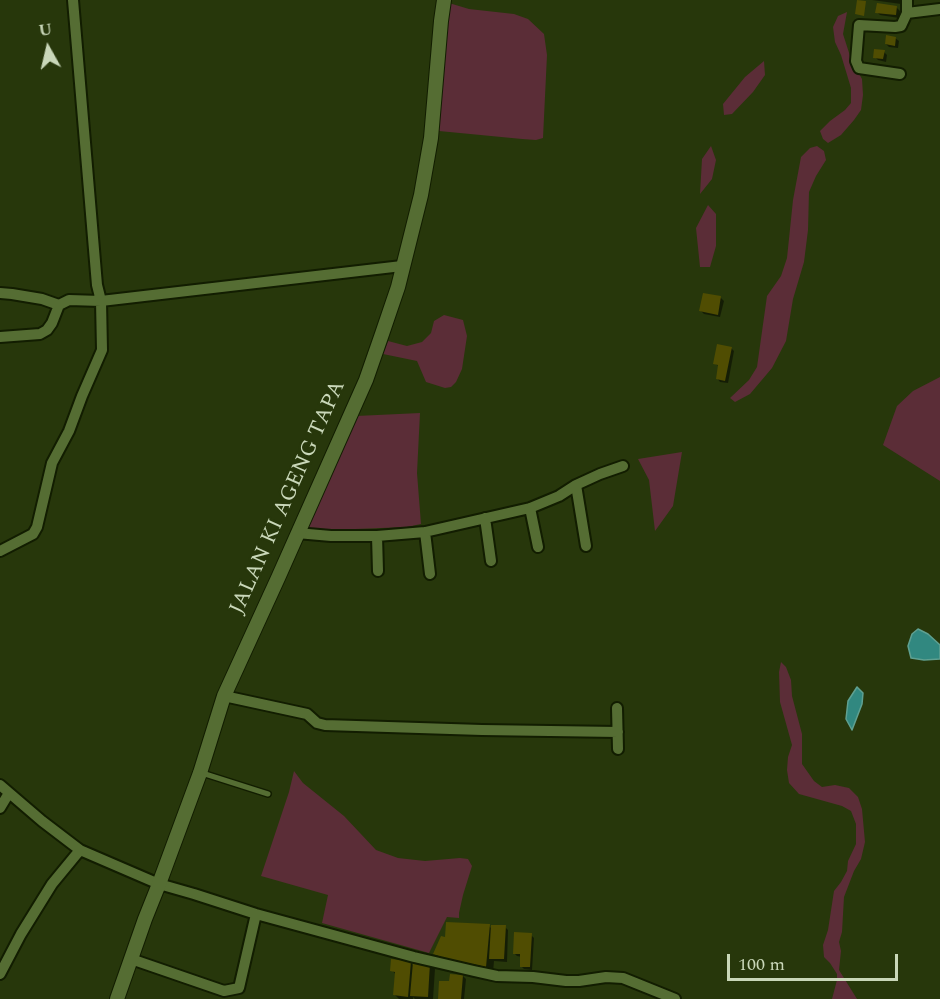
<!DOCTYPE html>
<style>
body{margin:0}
#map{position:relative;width:940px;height:999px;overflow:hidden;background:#27370b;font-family:Spectral,serif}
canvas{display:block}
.north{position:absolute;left:18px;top:18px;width:60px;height:60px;-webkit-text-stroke:4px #27370b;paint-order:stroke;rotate:352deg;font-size:16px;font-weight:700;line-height:24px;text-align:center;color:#c9d7b9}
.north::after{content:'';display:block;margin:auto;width:21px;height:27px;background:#c9d7b9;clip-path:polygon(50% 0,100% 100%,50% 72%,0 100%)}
.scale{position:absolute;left:727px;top:954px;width:171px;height:27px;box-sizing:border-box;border:3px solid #c9d7b9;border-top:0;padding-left:8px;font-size:18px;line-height:21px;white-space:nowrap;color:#c9d7b9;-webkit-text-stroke:4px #27370b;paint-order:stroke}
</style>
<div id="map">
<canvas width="940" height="999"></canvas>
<div class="north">U</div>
<div class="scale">100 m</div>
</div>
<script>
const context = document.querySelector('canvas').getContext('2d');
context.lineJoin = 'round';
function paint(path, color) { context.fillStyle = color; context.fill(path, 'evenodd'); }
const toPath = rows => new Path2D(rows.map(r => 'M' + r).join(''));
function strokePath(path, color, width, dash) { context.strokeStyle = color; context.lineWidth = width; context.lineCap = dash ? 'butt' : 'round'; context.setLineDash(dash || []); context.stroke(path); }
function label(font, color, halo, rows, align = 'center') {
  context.font = font + ' Spectral,serif'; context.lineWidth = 4.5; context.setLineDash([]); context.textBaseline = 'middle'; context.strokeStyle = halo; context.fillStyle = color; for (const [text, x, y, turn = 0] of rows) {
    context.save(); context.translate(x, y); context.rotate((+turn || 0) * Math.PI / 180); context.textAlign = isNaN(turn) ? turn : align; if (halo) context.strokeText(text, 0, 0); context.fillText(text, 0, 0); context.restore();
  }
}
const green = toPath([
 [449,3,469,9,514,14,528,19,544,34,547,55,543,138,536,140,522,139,439,131,446,26],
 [847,12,843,34,851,59,862,79,863,95,861,110,854,120,841,135,828,143,823,139,820,131,830,121,845,110,851,103,851,88,841,55,835,42,833,27,838,16],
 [764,61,765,75,753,92,732,114,724,115,723,104,745,77],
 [711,146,716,160,712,179,700,194,702,159],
 [817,146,824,151,826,160,816,176,809,192,808,230,804,262,793,299,786,341,772,368,750,394,735,402,730,398,749,380,757,367,767,296,781,276,787,258,793,200,801,157,810,148],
 [708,205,716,214,716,246,710,267,700,267,696,228],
 [444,315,463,320,467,336,462,369,456,382,451,387,445,388,426,382,417,361,383,354,388,341,407,346,422,342,431,333,434,321],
 [940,377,940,481,883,445,897,406,913,391],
 [420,413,417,473,421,524,407,527,330,530,305,529,356,416],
 [682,452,673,506,655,531,649,480,638,459],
 [781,662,786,667,791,680,792,696,802,734,802,764,814,781,822,787,835,785,849,788,858,797,862,809,865,842,861,859,854,871,844,897,842,932,839,942,841,951,839,970,857,999,832,999,837,980,837,974,830,963,824,957,823,945,828,930,834,891,841,882,847,871,848,861,856,844,856,824,851,811,842,806,799,794,789,783,787,770,788,757,792,745,780,702,779,672],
 [294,771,303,783,344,816,376,850,398,858,425,861,460,858,468,859,472,866,463,895,459,913,459,918,447,917,429,953,322,923,328,895,261,876,289,792]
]);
const water = toPath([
 [918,629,928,634,940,645,940,659,924,660,911,658,908,646,912,634,918,629],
 [857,687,863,693,862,704,852,730,846,719,848,701,857,687]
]);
const shadow = toPath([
 [872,0,902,0,901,4],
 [897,8,900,11,899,18,880,15,877,12],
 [895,38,899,41,898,48,889,47,886,44],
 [884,52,887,55,886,62,878,60,875,57],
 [721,298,724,301,720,317,704,314,701,311],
 [731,348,734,351,728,383,720,382,717,378,720,367,714,363],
 [489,926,492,929,505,927,508,930,507,962,494,961,493,973,442,961,435,954],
 [531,935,534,938,532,970,524,969,521,966,522,957,517,956,514,953],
 [410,962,414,966,430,964,435,969,433,999,415,999,413,997,413,999,399,999,395,995,396,975,392,970],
 [463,976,466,979,464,999,440,999,451,983]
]);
const building = toPath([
 [857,0,866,1,864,16,855,14],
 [877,3,897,6,896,15,875,13],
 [886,35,896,37,895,46,885,44],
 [874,49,885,50,883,59,873,58],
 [703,293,721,296,718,315,699,311],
 [717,344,732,347,725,381,716,379,718,365,713,364],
 [446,922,490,924,486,967,444,958,433,954,441,936,445,937],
 [491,925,506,925,504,959,489,959],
 [514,932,532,933,530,967,520,967,520,954,513,954],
 [391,959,411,961,408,997,393,995,395,972,390,971],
 [413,962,430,963,428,997,410,996],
 [450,974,463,975,461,999,438,999,439,981,449,981]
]);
const service = toPath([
 [202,773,268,794]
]);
const minor = toPath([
 [907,0,907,13,940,9],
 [900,74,859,68,856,61,859,25,895,27,901,26,907,13],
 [0,293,12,294,42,299,59,305],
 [0,337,40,334,47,330,52,323,59,305,69,300,101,301,402,266],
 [576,485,586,546],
 [530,508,538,547],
 [485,518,491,561],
 [425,532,430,574],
 [297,533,331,536,377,536,425,532,530,508,559,496,576,485,600,474,623,466],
 [377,536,378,571],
 [0,551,33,534,37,527,52,463,69,431,82,396,102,350,101,301,97,285,73,0],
 [224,696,307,714,317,723,325,725,482,730,618,732],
 [617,708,618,749],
 [0,785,42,821,80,850,159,884,194,894,256,914,414,957,474,971,497,976,533,977,566,981,579,981,606,977,623,978,675,999],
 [0,808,9,793],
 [131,959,224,991,239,988,256,914],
 [0,974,21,934,52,884,80,850]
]);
const tertiary = toPath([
 [117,999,145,919,159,884,200,773,224,696,278,578,366,380,382,334,398,287,421,195,431,138,441,21,444,0]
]);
const streetNames = [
 ["JALAN KI AGENG TAPA",289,498,-66]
];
paint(green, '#5b2d37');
paint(water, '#318880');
strokePath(water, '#5fa091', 1.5);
paint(shadow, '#0007');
paint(building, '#504d02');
strokePath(service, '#121d01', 8);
strokePath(minor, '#121d01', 14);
strokePath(tertiary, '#121d01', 16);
strokePath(service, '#556d33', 5);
strokePath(minor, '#556d33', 10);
strokePath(tertiary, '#556d33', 14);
label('22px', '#c9d7b9', '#27370b', streetNames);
</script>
